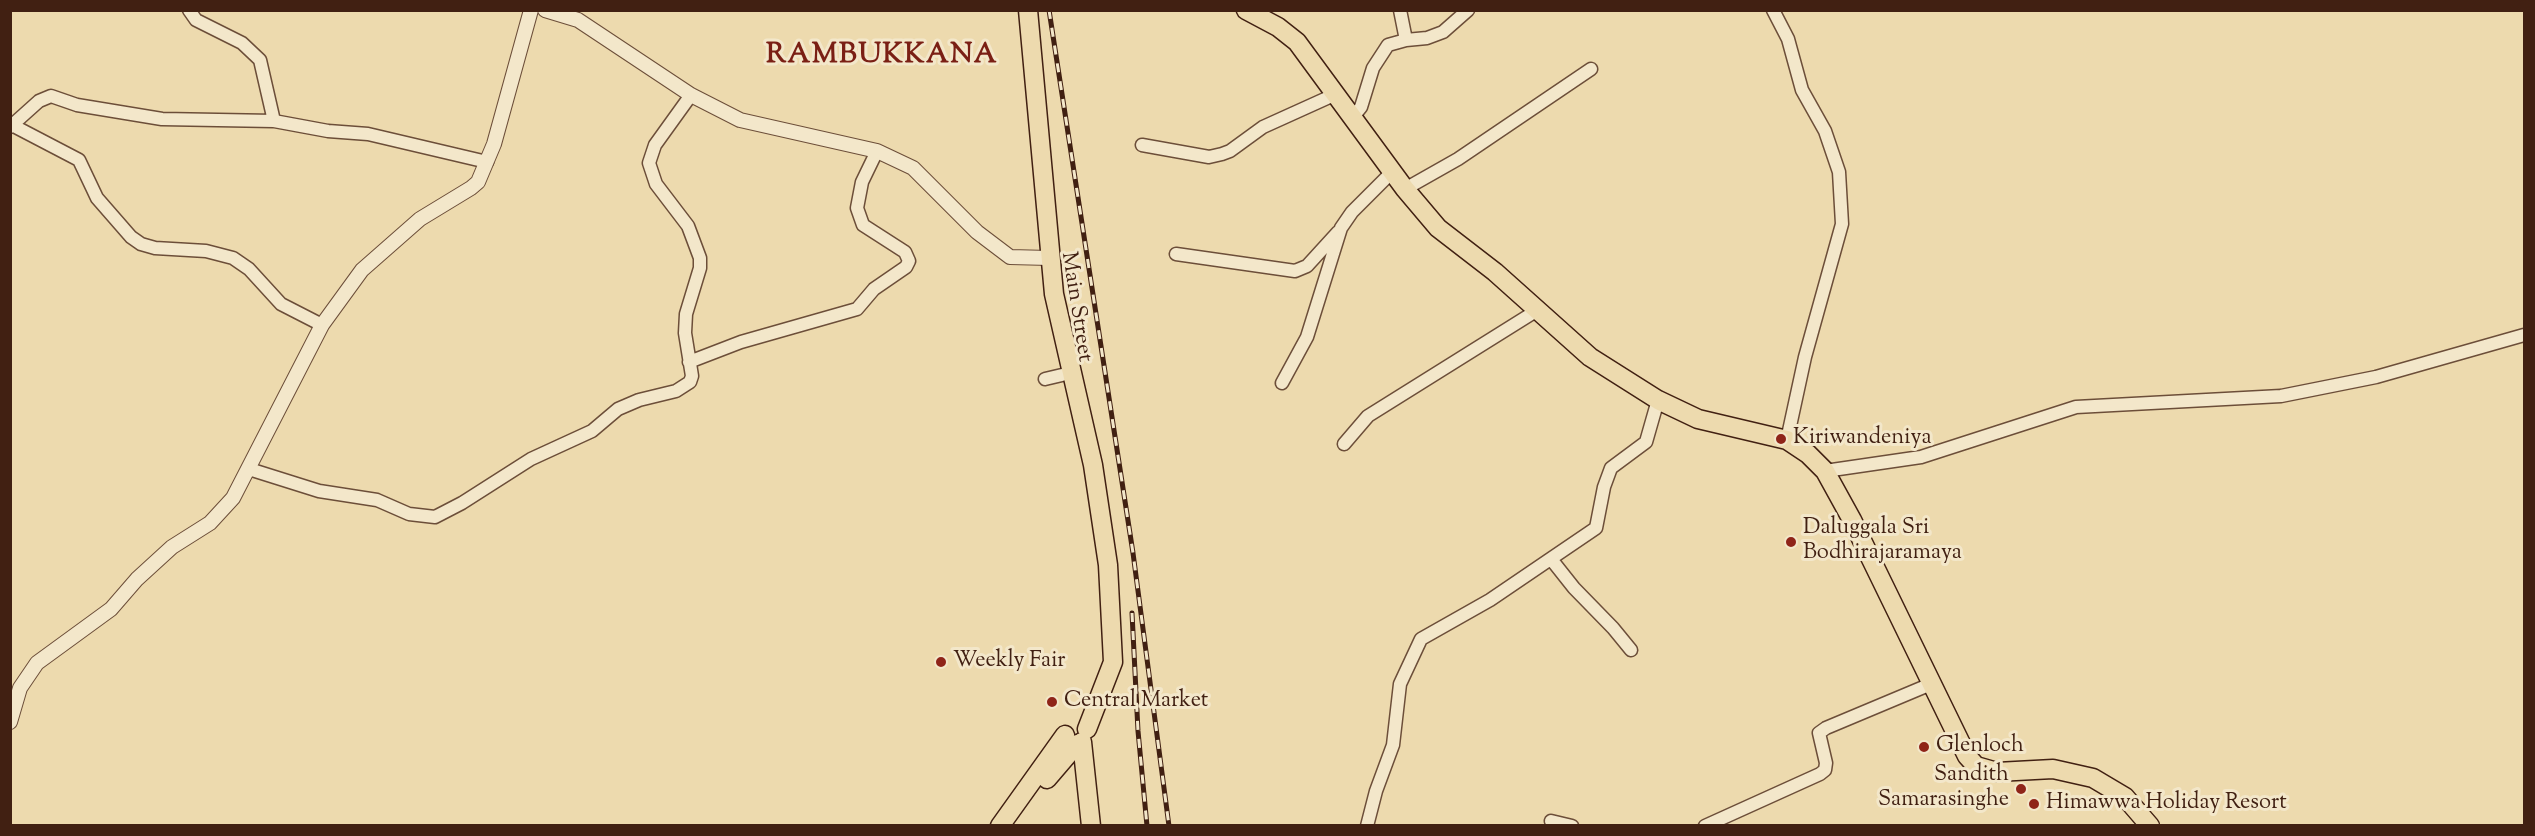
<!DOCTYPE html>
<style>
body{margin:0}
#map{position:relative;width:2535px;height:836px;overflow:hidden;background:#eddaae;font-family:"Sorts Mill Goudy",serif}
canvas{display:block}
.frame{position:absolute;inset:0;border:12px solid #412012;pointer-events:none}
</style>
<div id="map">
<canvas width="2535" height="836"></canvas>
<div class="frame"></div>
</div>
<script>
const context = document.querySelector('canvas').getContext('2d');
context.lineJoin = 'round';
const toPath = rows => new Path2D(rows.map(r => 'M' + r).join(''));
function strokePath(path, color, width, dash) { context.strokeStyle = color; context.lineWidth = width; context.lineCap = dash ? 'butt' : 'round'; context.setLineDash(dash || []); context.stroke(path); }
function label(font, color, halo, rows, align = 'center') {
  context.font = font + ' "Sorts Mill Goudy",serif'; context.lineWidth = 6; context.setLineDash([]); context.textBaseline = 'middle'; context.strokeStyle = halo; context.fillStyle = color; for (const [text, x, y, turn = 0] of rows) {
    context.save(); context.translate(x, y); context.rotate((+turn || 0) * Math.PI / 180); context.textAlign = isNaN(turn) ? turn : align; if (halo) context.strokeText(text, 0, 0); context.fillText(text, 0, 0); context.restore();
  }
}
const minor = toPath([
 [189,10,196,20,242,43,260,60,274,121],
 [1400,10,1406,40],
 [1773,10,1788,39,1802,90,1825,131,1839,172,1842,224,1805,357,1787,440],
 [1353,117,1361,107,1373,68,1388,45,1406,40,1427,38,1443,32,1468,10],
 [10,124,79,160,97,198,131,237,141,244,155,248,206,251,233,258,249,269,281,304,322,325],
 [10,127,39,101,51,96,77,105,162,119,274,121,328,131,368,134,487,162],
 [1142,145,1209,157,1222,154,1230,151,1263,127,1336,94],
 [1405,189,1458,159,1591,69],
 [1176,254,1295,271,1307,266,1338,232],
 [689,362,741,342,857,309,874,289,906,267,909,261,905,252,863,225,857,208,862,182,877,151],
 [1045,379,1062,375],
 [1282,383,1307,337,1341,228,1352,212,1393,171],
 [1344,444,1368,416,1536,311],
 [249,469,319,491,377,500,409,514,435,517,462,503,531,459,592,431,618,409,639,400,676,391,690,382,692,376,685,333,686,314,700,268,700,258,688,226,656,184,649,163,655,145,691,95],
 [1825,471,1921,457,2076,407,2281,396,2376,377,2524,335],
 [1551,559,1574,588,1613,628,1631,650],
 [1551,821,1572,826],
 [1367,826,1376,791,1393,745,1400,684,1421,639,1490,600,1596,528,1604,487,1611,468,1646,442,1658,400],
 [1705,826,1820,774,1825,770,1826,763,1819,733,1826,728,1931,684]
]);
const tertiary = toPath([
 [545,10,578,20,691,95,740,120,877,151,913,168,977,232,1010,257,1049,258],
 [10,722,20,688,37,663,111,609,137,579,172,547,210,523,233,498,322,325,362,270,420,219,471,188,478,182,494,144,531,10]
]);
const primary = toPath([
 [1028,10,1054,294,1093,465,1108,565,1113,662,1087,729],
 [1246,10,1278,27,1297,42,1405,189,1438,228,1495,272,1590,357,1658,400,1698,419,1787,440,1808,454,1825,471,1852,520,1967,756,1976,766,1997,772,2053,769,2093,778,2125,797,2150,826],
 [1082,742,1091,826],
 [1047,779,1077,744],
 [1000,826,1065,735]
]);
const rail = toPath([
 [1049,10,1133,553,1169,826],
 [1132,613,1138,731,1147,826]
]);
const markers = [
 [1781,439,6,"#8f2418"],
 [1791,542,6,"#8f2418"],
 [941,662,6,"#8f2418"],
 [1052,702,6,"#8f2418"],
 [1924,747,6,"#8f2418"],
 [2021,789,6,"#8f2418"],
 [2034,804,6,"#8f2418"]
];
const streetNames = [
 ["Main Street",1075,307,81]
];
const poiNames = [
 ["Kiriwandeniya",1793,439],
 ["Daluggala Sri",1803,529],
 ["Bodhirajaramaya",1803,554],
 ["Weekly Fair",953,662],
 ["Central Market",1064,702],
 ["Glenloch",1936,747],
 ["Sandith",2009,776,"right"],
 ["Samarasinghe",2009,801,"right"],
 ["Himawwa Holiday Resort",2046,804]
];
const districtNames = [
 ["RAMBUKKANA",882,57]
];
strokePath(minor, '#6c4e39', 15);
strokePath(tertiary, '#6c4e39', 16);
strokePath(primary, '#412012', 21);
strokePath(minor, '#f3e7ca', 12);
strokePath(tertiary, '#f3e7ca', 14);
strokePath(primary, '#eddaae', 18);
strokePath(rail, '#412012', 5);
strokePath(rail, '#f3e7ca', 3, [9]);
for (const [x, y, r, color] of markers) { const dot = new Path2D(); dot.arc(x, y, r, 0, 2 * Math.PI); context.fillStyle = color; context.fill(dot); strokePath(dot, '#f3e7ca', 2); }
label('22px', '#412012', '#f3e7ca', streetNames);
label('22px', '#412012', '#f3e7ca', poiNames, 'left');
context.letterSpacing = '1.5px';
label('bold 28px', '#7a1f14', '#f3e7ca', districtNames);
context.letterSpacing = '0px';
</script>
